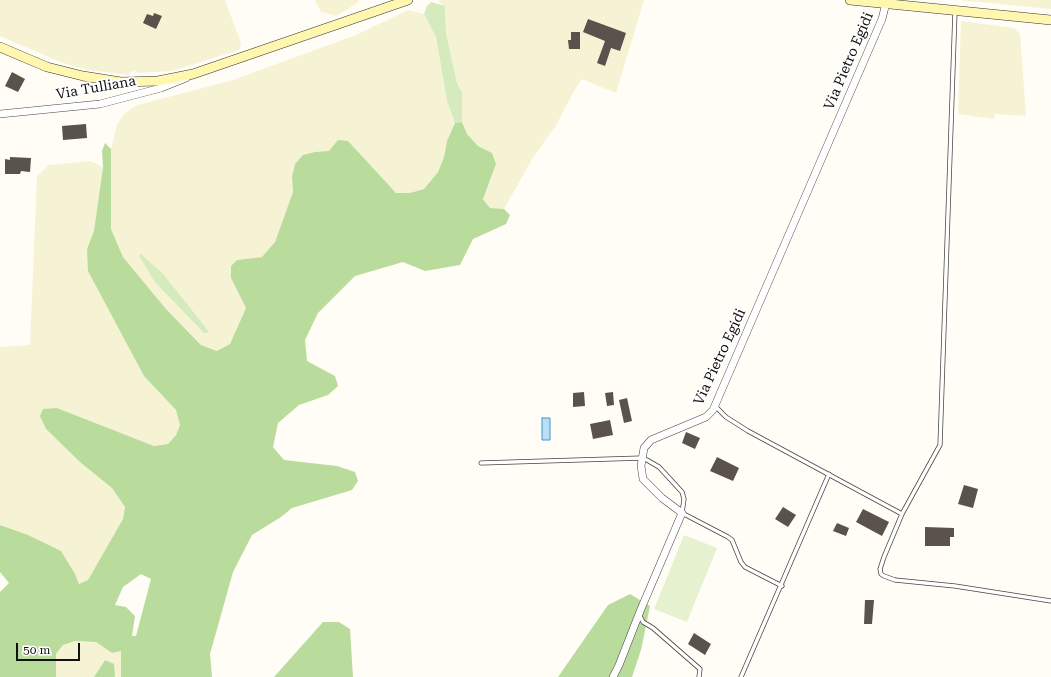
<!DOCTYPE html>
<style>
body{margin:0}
#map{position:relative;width:1051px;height:677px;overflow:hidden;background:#fffdf5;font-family:"Roboto Serif",serif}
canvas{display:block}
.scale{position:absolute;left:16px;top:643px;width:64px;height:18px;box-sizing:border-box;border:2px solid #111;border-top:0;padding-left:5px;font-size:12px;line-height:14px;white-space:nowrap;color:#111;-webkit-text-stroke:3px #fff;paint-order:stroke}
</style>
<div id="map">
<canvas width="1051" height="677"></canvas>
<div class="scale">50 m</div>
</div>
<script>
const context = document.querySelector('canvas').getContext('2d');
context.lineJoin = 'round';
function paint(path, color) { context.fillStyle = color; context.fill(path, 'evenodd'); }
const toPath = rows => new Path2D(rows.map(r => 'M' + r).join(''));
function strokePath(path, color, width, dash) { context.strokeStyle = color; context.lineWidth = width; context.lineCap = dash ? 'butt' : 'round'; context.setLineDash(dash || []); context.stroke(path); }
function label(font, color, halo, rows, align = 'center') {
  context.font = font + ' "Roboto Serif",serif'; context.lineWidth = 4; context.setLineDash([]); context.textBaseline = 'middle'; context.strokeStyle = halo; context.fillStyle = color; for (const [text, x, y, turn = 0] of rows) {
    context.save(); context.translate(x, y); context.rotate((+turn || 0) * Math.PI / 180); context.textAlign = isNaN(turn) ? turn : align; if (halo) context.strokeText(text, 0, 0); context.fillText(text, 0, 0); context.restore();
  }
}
const farmland = toPath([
 [0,0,225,0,241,43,239,50,172,71,138,73,133,70,129,75,88,70,63,63,0,36],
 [315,0,358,0,359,2,336,16,321,12],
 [439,0,644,0,616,93,582,79,574,91,555,127,532,159,504,209,490,208,483,199,496,164,492,153,478,146,467,134,462,122,462,92,457,83,446,33,445,6,439,3],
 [959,0,1051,0,1051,9],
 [408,10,424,14,436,37,447,101,455,123,447,141,444,157,438,172,424,189,410,193,397,193,389,187,329,151,315,152,292,177,293,192,275,242,262,257,237,260,231,278,246,308,230,344,217,351,202,345,166,309,123,257,111,229,111,149,117,124,126,112,138,105,233,80,356,35],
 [961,21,1014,28,1020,34,1026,116,995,114,994,119,958,114],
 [90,161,103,167,94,231,87,249,144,376,176,410,180,425,176,435,168,444,154,446,57,408,46,429,81,463,112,488,125,507,123,519,88,580,79,584,75,574,28,535,0,525,0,347,30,345,37,176,49,165],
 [75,641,96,642,112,653,121,651,121,677,115,677,105,660,94,677,56,677,56,654,63,645]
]);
const green = toPath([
 [431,2,445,6,446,33,457,83,462,92,462,122,455,123,447,101,436,37,424,14,427,6],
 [141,254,163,274,207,329,208,333,204,333,155,282,139,256]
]);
const forest = toPath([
 [462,122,467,134,478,146,492,153,496,164,483,199,490,208,504,209,510,215,506,224,473,239,460,265,425,271,403,262,355,276,318,313,305,340,307,361,335,376,338,386,328,395,299,405,278,423,273,447,284,460,337,466,355,472,358,481,352,490,292,508,281,517,252,535,233,572,210,654,212,677,121,677,121,651,112,653,96,642,75,641,63,645,56,654,56,677,0,677,0,592,9,583,0,572,0,525,28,535,61,551,75,574,79,584,88,580,123,519,125,507,112,488,81,463,46,429,40,416,43,409,57,408,154,446,168,444,176,435,180,425,176,410,144,376,88,271,87,249,94,231,103,167,102,151,105,143,111,149,111,229,123,257,166,309,201,345,217,351,230,344,246,308,231,278,231,266,237,260,262,257,275,242,293,192,292,177,295,164,303,155,315,152,329,151,338,140,348,141,396,193,410,193,424,189,438,172,444,157,447,141,455,123],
 [141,574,151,579,136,636,132,636,135,616,126,607,115,605,123,587],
 [630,594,650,606,641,650,632,677,558,677,608,605],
 [323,622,339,622,350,629,353,677,274,677],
 [105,660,114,664,115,677,94,677]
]);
const pitch = toPath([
 [684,535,717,548,687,622,654,609]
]);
const water = toPath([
 [542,418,550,418,550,440,542,440,542,418]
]);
const building = toPath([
 [154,13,162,16,156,29,143,23,147,14,153,16],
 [588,19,626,33,620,51,611,48,605,66,597,63,605,41,583,32],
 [571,32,580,32,580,49,569,49,568,40,571,40],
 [12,72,25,79,18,92,5,86],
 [86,124,87,138,63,140,62,126],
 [10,157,31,158,30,172,21,171,20,174,5,174,5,159,10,160],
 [584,392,585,406,573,407,573,393],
 [613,392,614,405,607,406,605,393],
 [627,398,632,421,624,423,619,400],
 [610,420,613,435,593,439,590,424],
 [686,432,700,438,695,449,682,443],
 [717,457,739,468,733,481,710,471],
 [964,485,978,489,973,508,958,504],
 [783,507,796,515,788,527,775,519],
 [863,509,889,522,882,536,856,522],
 [837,523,849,528,846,536,833,531],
 [925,527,954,528,954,537,950,537,950,546,925,546],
 [865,600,874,600,872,624,864,624],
 [694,633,711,644,705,655,688,644]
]);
const service = toPath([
 [715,406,726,417,748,431,902,514,884,557,880,569,881,574,884,576,895,580,955,586,1051,601],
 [481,463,642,458,647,460,659,467,682,492,684,499,682,513,728,537,732,540,741,562,745,567,782,586],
 [902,514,940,445,955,11],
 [639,614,643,622,653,628,700,669,699,677],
 [741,677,829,474]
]);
const minor = toPath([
 [0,114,100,104,161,88,186,78],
 [613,677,619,665,641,609,682,513,662,498,643,479,641,466,644,448,651,440,706,417,713,410,882,19,886,3]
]);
const secondary = toPath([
 [850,0,1051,20],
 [0,47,47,67,83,76,121,82,158,81,193,74,408,0]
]);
const streetNames = [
 ["Via Pietro Egidi",849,61,-67],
 ["Via Tulliana",96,88,-10],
 ["Via Pietro Egidi",720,357,-65]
];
paint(farmland, '#f6f3d4');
paint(green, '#d5ebbd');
paint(forest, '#b9dc9c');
paint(pitch, '#e6f2cf');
paint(water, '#b9e0f7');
strokePath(water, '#3f96cf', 1);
paint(building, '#5a524d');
strokePath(service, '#444', 5);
strokePath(minor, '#444', 8);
strokePath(secondary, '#333', 10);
strokePath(service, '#fff', 3.5);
strokePath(minor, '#fff', 7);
strokePath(secondary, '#fff6b0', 9);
label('14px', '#111', '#fff', streetNames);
</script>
